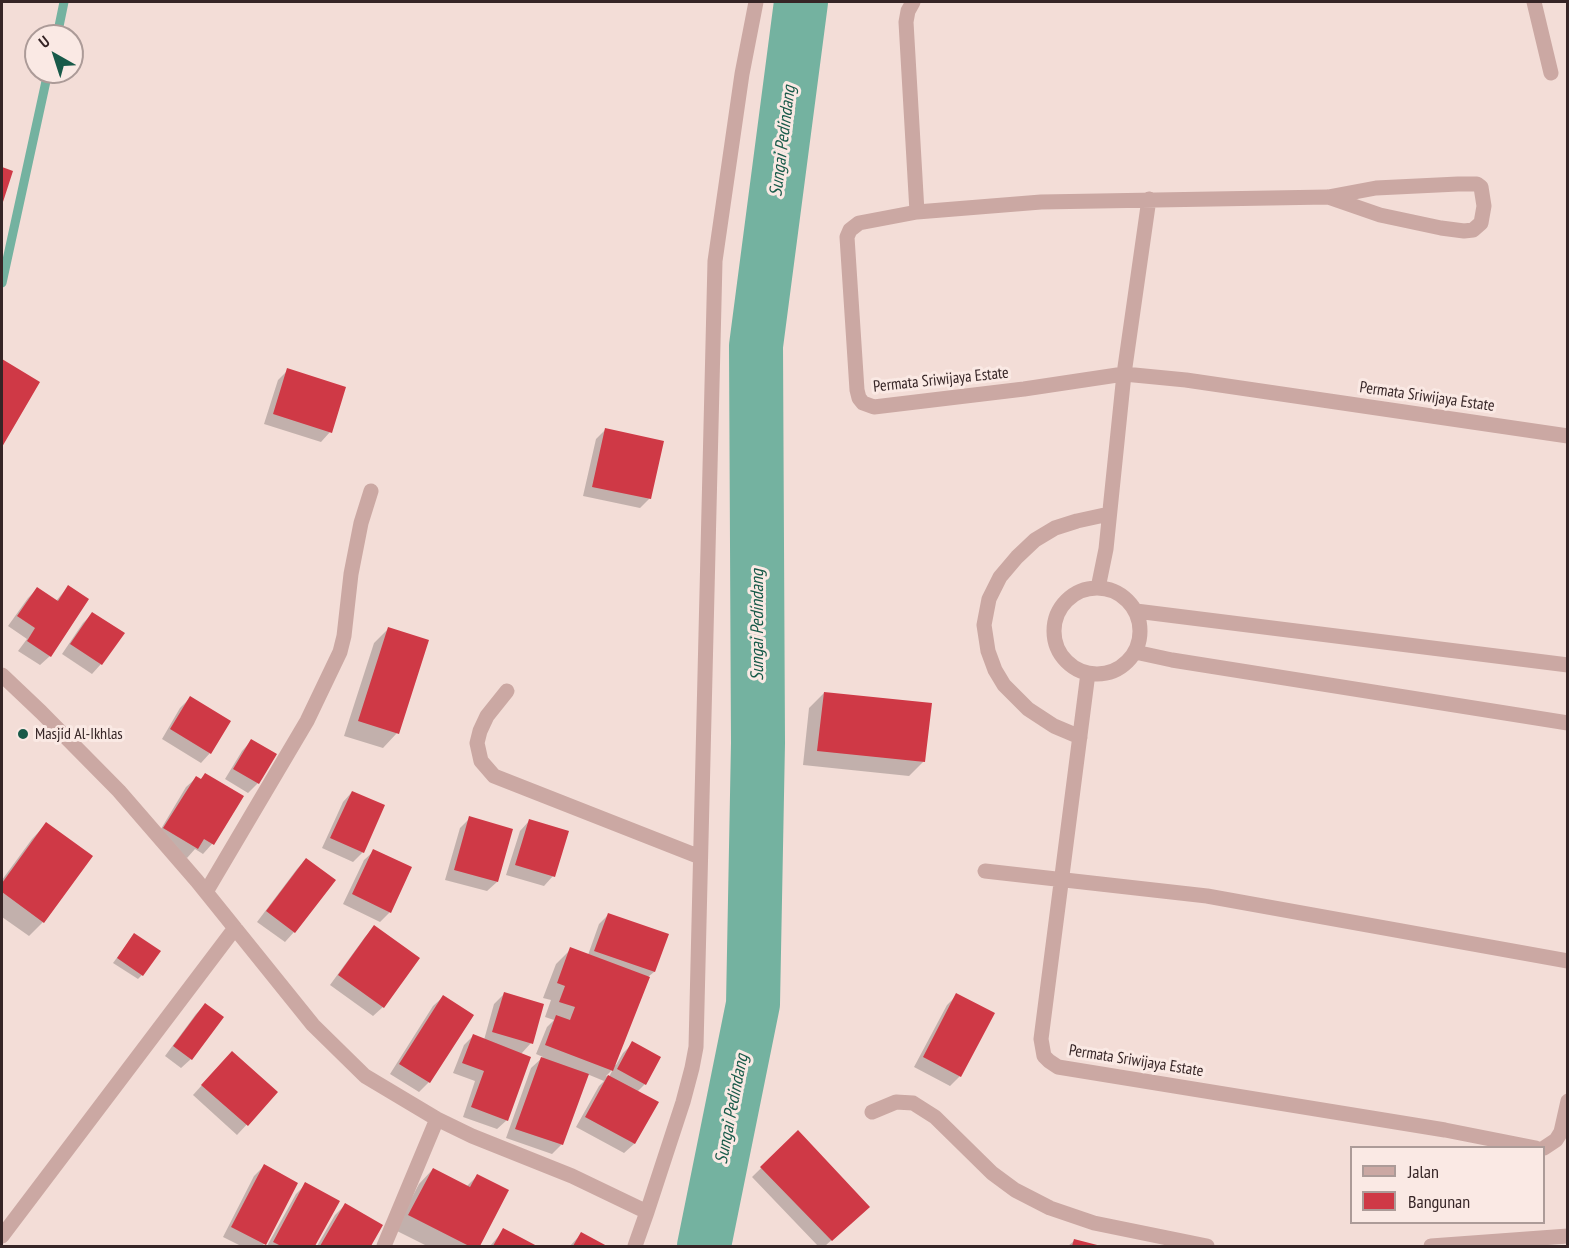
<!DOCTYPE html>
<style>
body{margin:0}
#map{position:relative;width:1569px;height:1248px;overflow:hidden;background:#f3ddd7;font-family:"PT Sans Narrow",sans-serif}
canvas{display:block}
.frame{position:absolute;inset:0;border:3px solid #362526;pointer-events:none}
.legend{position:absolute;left:1350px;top:1146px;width:195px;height:78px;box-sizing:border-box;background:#fae9e4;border:2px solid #ac9b98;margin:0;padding:8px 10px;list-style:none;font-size:18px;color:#362526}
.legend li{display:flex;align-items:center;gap:12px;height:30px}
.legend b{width:30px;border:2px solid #ac9b98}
.north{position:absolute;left:24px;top:24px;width:60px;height:60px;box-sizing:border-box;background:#fae9e4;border:2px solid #ac9b98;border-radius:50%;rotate:321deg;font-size:16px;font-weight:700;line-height:24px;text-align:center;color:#362526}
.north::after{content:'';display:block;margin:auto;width:21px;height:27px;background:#185a49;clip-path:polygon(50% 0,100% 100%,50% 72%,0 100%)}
</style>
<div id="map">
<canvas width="1569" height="1248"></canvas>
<div class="frame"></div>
<ul class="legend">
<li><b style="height:8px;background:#cba8a3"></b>Jalan</li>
<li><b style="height:16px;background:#cf3946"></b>Bangunan</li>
</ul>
<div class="north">U</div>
</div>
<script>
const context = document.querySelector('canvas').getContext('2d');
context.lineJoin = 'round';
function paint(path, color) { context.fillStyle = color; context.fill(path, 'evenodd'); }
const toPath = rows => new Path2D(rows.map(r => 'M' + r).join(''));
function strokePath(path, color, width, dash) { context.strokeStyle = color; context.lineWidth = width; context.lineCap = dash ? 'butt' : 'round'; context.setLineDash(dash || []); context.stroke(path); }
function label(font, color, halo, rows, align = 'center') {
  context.font = font + ' "PT Sans Narrow",sans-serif'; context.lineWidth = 6; context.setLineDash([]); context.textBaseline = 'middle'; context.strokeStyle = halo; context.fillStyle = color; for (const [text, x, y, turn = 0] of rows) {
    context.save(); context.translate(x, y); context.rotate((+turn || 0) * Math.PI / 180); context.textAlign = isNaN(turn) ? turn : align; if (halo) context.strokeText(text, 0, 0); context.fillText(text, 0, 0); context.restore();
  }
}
const shadow = toPath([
 [2,361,38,382,2,444],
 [288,370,330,432,321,442,264,424,278,380],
 [606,429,650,498,640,508,583,496,596,439],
 [68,587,50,656,40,665,18,651,27,639,8,626,28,598,37,589,56,601],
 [92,614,101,664,92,674,62,654,83,623],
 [388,629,427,641,397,733,383,748,344,736,374,643],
 [824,693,924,761,909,776,803,765,809,708],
 [190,698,210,753,201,763,162,739,180,708],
 [251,741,275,755,258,783,248,793,225,779,242,751],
 [205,775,242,797,212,844,203,854,195,849,187,858,155,839,186,787,196,778,200,780],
 [352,792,363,852,353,862,322,848,343,802],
 [470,818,497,882,487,891,445,880,460,828],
 [529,821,553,876,544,886,506,875,520,831],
 [46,824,43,922,29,936,2,917,2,880,32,839],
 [374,851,390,912,380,922,343,904,364,860],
 [306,859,294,932,285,942,257,922,297,869],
 [608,915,667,935,654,972,648,977,614,1064,616,1065,623,1053,633,1043,645,1084,637,1092,656,1103,634,1144,624,1153,576,1127,599,1086,604,1081,587,1074,562,1144,552,1154,506,1138,531,1068,543,1057,536,1054,547,1027,554,1020,545,1017,551,1000,543,998,556,964,571,949,588,955,599,924],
 [613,1069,609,1077,606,1076],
 [374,927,383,1007,373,1016,330,985,365,937],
 [134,935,142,975,138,979,113,963],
 [504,994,531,1043,521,1054,507,1120,497,1129,463,1117,475,1081,453,1073,464,1045,474,1035,484,1040,494,1004],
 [957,995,960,1076,950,1086,914,1067,947,1005],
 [443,997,472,1015,429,1082,419,1092,390,1074,433,1006],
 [205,1005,191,1059,181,1068,165,1056,196,1014],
 [222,1063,276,1093,237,1135,193,1095],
 [798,1132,858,1216,825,1246,818,1246,752,1177],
 [264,1166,264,1244,262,1246,241,1246,223,1237,254,1176],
 [433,1169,466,1187,477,1176,507,1191,478,1246,427,1246,395,1230,419,1184],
 [306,1184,338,1202,314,1246,267,1246,296,1194],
 [345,1205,381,1225,369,1246,317,1246,335,1215],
 [504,1230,534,1246,490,1246],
 [581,1234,604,1246,570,1246],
 [1075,1240,1098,1246,1068,1246]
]);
const stream = toPath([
 [57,36,64,2],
 [2,283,48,72]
]);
const river = toPath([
 [704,1246,753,1004,758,743,756,346,801,2]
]);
const building = toPath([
 [2,167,13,171,2,205],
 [2,359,40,382,2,447],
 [287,368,346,387,332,433,273,414],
 [605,428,664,441,651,499,592,487],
 [68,585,89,599,51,657,27,641,35,628,17,616,37,587,58,601],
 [92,612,125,633,102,665,70,644],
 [388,627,429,640,399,734,358,721],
 [824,692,932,703,925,762,817,751],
 [190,696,231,721,211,754,170,729],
 [251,739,277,754,259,784,233,769],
 [205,773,244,796,214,845,204,839,198,849,163,828,196,776,201,779],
 [352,791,385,805,364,853,330,838],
 [469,816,513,829,498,882,454,870],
 [529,819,569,831,555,877,515,865],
 [46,822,93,856,44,923,2,892,2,883],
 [373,849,412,867,391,913,352,894],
 [306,858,336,880,295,933,266,911],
 [608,913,669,934,655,972,594,951],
 [374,925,420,958,384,1008,338,975],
 [134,933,161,951,143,976,117,958],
 [570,947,650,977,613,1071,545,1045,556,1015,570,1020,575,1007,559,1002,565,986,557,983],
 [504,992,544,1004,533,1044,492,1032],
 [956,993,995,1013,961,1077,923,1057],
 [443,995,474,1015,430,1083,399,1064],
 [205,1003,224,1017,192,1060,173,1046],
 [473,1034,531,1057,508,1121,471,1107,484,1071,462,1063],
 [632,1041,661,1057,646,1085,617,1069],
 [232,1051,278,1092,248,1126,201,1085],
 [541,1057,589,1074,563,1145,515,1129],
 [608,1075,659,1102,635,1144,585,1117],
 [798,1130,870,1207,832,1241,760,1167],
 [264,1164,298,1183,266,1245,231,1227],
 [433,1168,470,1187,477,1174,509,1190,480,1246,469,1246,408,1215],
 [305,1182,340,1201,315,1246,281,1246,273,1242],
 [345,1203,383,1225,371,1246,320,1246],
 [503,1228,537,1246,493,1246],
 [581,1232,607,1246,573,1246],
 [1074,1239,1101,1246,1072,1246]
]);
const minor = toPath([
 [913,2,908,11,906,22,917,212],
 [1534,2,1551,73],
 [1328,197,1380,215,1441,228,1464,231,1473,230,1481,223,1484,206,1481,187,1477,184,1458,184,1376,188,1328,197,1041,202,917,212,859,223,850,230,847,237,857,390,859,398,863,403,874,407,1024,389,1124,374,1186,380,1568,436],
 [1098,588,1106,549,1124,374,1149,199],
 '1054 631a43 43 0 1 1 86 0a43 43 0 1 1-86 0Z',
 [1136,611,1568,665],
 [1135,652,1172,660,1568,723],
 [1088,673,1041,1039,1044,1056,1049,1061,1058,1067,1445,1130,1536,1148],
 [2,675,41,712,119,791,197,881,313,1025,365,1076,437,1119,472,1136,572,1176,647,1212,635,1246],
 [507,691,487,716,480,731,477,743,481,761,494,776,700,857],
 [1080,737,1054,726,1028,709,1004,685,995,670,988,651,984,625,989,599,1000,577,1017,557,1035,540,1055,528,1077,521,1109,514],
 [985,871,1207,896,1568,961],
 [206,892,307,721,340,652,344,636,351,574,361,523,371,491],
 [872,1112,896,1102,913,1103,935,1117,992,1173,1015,1190,1050,1208,1094,1223,1207,1246],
 [1544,1148,1556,1140,1561,1132,1568,1101],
 [647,1212,683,1102,692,1068,696,1047,715,261,742,74,756,2],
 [2,1236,235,928],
 [384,1246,437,1119],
 [1431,1246,1568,1236]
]);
const markers = [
 [23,734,6,"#185a49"]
];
const streetNames = [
 ["Permata Sriwijaya Estate",941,380,-6],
 ["Permata Sriwijaya Estate",1427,397,8],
 ["Permata Sriwijaya Estate",1136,1061,9]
];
const poiNames = [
 ["Masjid Al-Ikhlas",35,734]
];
const waterNames = [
 ["Sungai Pedindang",783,141,-83],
 ["Sungai Pedindang",758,625,-90],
 ["Sungai Pedindang",732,1109,-79]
];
paint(shadow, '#0003');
strokePath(stream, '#74b2a0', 9);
strokePath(river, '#74b2a0', 54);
paint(building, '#cf3946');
strokePath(minor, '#cba8a3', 15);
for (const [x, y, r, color] of markers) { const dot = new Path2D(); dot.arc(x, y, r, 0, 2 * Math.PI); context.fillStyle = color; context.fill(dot); strokePath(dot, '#fae9e4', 2); }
label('16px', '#362526', '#fae9e4', streetNames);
label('16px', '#362526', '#fae9e4', poiNames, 'left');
label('italic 18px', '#185a49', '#fae9e4', waterNames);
</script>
